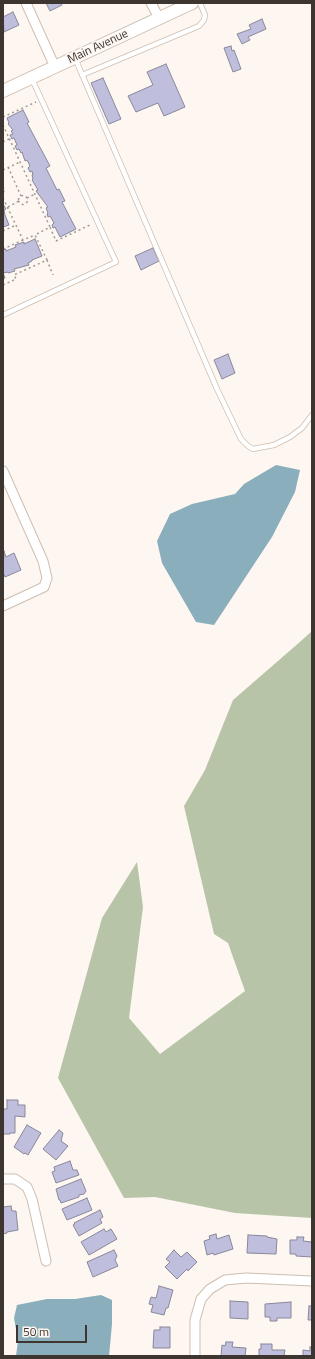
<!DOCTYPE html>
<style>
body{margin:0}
#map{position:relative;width:315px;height:1359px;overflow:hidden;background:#fdf6f1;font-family:"Titillium Web",sans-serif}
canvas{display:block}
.frame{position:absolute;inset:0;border:4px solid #3c3530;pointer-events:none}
.scale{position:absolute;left:16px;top:1325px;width:71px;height:18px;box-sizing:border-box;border:2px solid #3c3530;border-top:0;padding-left:5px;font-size:12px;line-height:14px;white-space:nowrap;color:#3c3530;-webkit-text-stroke:3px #fdf6f1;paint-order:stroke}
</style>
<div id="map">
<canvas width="315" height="1359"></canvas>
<div class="frame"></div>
<div class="scale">50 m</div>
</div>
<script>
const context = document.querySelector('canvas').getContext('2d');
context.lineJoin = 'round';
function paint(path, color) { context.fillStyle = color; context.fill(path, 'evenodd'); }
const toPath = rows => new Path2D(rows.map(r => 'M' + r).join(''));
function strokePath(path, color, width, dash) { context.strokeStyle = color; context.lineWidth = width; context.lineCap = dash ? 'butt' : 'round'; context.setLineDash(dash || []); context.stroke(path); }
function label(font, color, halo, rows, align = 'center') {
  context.font = font + ' "Titillium Web",sans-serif'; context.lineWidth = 3.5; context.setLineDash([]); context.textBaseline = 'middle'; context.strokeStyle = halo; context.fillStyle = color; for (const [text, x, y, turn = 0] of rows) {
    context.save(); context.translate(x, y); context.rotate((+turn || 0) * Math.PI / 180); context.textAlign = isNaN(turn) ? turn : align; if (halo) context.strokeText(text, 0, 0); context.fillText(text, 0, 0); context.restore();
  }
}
const forest = toPath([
 [312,631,312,1218,235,1213,155,1197,124,1198,58,1078,102,918,137,862,143,907,129,1018,160,1054,245,991,228,943,214,934,184,806,205,770,233,700,301,641]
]);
const water = toPath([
 [276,465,300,470,295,492,272,537,214,625,196,622,162,563,157,541,170,514,192,504,235,494,244,484],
 [101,1295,112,1300,112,1324,109,1356,16,1356,18,1341,14,1318,17,1305,47,1299,75,1299]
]);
const building = toPath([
 [46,3,61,3,62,5,50,11,46,3],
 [13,12,19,25,4,32,3,17,13,12],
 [262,19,266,29,248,37,250,40,242,44,237,34,251,29,249,25,262,19],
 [231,46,232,51,234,50,241,69,233,72,224,48,231,46],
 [166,64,185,107,164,116,158,103,136,112,128,96,153,85,147,72,166,64],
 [103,78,121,119,109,124,91,83,103,78],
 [23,110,29,122,27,123,50,166,46,168,57,190,59,189,65,201,62,202,76,229,60,237,55,227,53,228,52,225,54,223,50,216,48,217,47,214,48,213,46,208,48,207,36,191,38,190,32,180,33,179,32,175,33,175,32,171,30,172,28,168,30,166,27,160,25,161,22,152,21,153,19,149,17,150,15,146,17,145,14,138,12,139,10,135,13,134,11,131,13,130,8,124,9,123,7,118,23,110],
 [4,206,6,209,4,210,5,215,9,225,3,227,3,207,4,206],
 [35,239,42,256,32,260,32,261,28,263,29,265,14,269,15,271,8,273,8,272,3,273,5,278,3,279,3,250,6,249,6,251,16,247,15,245,24,242,24,244,35,239],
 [153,248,159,261,141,270,135,256,153,248],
 [228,354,235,373,222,379,214,360,228,354],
 [4,551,6,557,14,553,21,570,5,577,3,572,4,551],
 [7,1100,18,1100,18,1105,25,1105,25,1117,15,1116,15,1133,10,1133,10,1134,3,1134,3,1109,7,1109,7,1100],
 [27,1125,41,1133,28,1155,25,1153,24,1154,14,1147,27,1125],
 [59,1130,63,1133,61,1141,68,1146,56,1160,43,1149,59,1130],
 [70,1161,73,1170,77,1170,79,1175,56,1183,52,1172,55,1171,54,1167,70,1161],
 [81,1179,86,1191,84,1194,79,1195,79,1197,61,1203,60,1200,59,1200,56,1189,81,1179],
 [87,1198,92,1210,67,1220,62,1209,87,1198],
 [11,1206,12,1211,16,1211,18,1230,7,1232,7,1233,3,1234,3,1207,11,1206],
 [100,1210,103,1217,100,1219,102,1223,79,1236,73,1225,75,1224,74,1223,100,1210],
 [104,1229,106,1232,111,1229,117,1239,89,1255,81,1242,104,1229],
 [216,1234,217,1239,229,1235,233,1249,214,1255,213,1253,207,1255,204,1241,210,1239,209,1236,216,1234],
 [248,1235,267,1236,267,1237,277,1239,276,1254,247,1253,248,1235],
 [297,1237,304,1237,303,1241,312,1242,312,1257,296,1256,296,1254,290,1254,290,1240,297,1240,297,1237],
 [114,1250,117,1256,115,1260,118,1266,93,1277,87,1262,114,1250],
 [174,1250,181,1257,187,1252,197,1262,188,1271,187,1269,177,1279,165,1267,170,1262,166,1259,174,1250],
 [159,1286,173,1290,168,1308,166,1308,164,1315,151,1312,153,1305,149,1304,151,1297,156,1298,159,1286],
 [230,1301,248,1302,248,1319,230,1318,230,1301],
 [291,1302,291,1318,277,1318,277,1321,270,1321,270,1317,265,1317,265,1304,291,1302],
 [309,1306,312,1306,312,1320,308,1320,309,1306],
 [160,1327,170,1327,170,1348,153,1348,154,1330,160,1330,160,1327],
 [226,1342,233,1342,232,1347,246,1348,245,1356,221,1356,222,1345,225,1346,226,1342],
 [261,1344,272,1344,272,1350,285,1350,284,1356,259,1356,259,1349,261,1349,261,1344],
 [310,1347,312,1347,312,1356,303,1356,303,1350,310,1351,310,1347]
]);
const path = toPath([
 [3,117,36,102],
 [3,125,50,227],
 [3,142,9,139],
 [3,143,3,145],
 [8,167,21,196],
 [3,170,20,162],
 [3,187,5,191,3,192],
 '18.5 200a4.5 4.5 0 1 1 9 0a4.5 4.5 0 1 1-9 0Z',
 [3,198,23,240,35,235],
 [27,198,35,194],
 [8,207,19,201],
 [3,231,16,225],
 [3,249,23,240],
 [47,260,53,275],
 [3,285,16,279,14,275,47,260,35,235,50,227,56,241,92,224]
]);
const service = toPath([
 [75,58,217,389,241,439,248,446,253,449,274,445,290,437,302,428,312,415],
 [82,75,199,26,204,20,205,15,200,3],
 [3,315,116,262,32,79]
]);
const minor = toPath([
 [26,3,55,67],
 [151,3,159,18],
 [3,471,43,561,47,578,44,587,3,606],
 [3,1179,15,1179,27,1187,32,1199,46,1261],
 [195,1356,195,1320,201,1299,210,1289,225,1280,246,1278,312,1281]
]);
const tertiary = toPath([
 [3,91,192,3]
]);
const streetNames = [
 ["Main Avenue",98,47,-25]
];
paint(forest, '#b8c4a7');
paint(water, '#8aaebb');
paint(building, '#bfbedd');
strokePath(building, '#89889a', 1);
strokePath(service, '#cebeb0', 6);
strokePath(minor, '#cebeb0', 11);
strokePath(tertiary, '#cebeb0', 14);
strokePath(path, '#a09994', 1.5, [2, 3]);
strokePath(service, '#fff', 4.5);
strokePath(minor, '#fff', 9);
strokePath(tertiary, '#fff', 12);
label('12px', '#3c3530', '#fdf6f1', streetNames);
</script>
